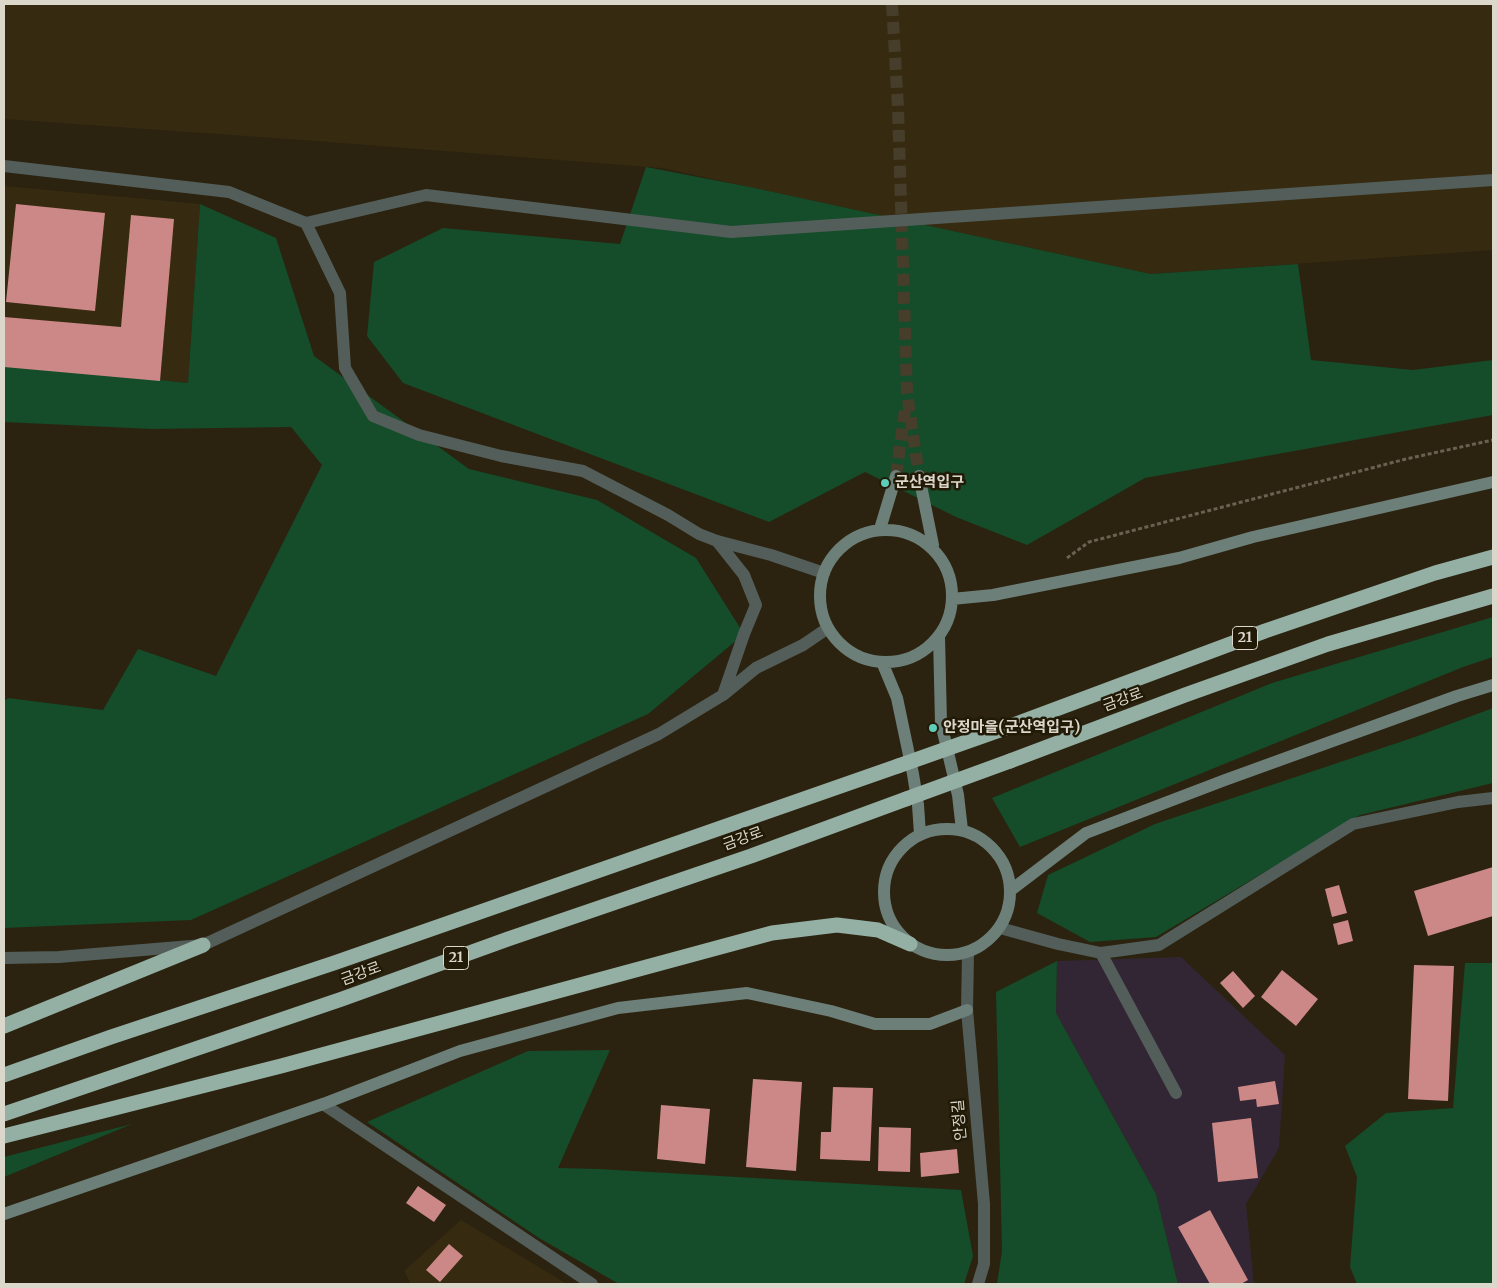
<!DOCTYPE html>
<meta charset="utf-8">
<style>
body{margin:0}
#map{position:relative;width:1497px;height:1288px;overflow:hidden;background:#2b230f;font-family:Merriweather,serif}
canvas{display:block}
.frame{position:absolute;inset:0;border:5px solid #dcd7cb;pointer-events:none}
</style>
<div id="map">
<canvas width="1497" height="1288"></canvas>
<div class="frame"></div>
</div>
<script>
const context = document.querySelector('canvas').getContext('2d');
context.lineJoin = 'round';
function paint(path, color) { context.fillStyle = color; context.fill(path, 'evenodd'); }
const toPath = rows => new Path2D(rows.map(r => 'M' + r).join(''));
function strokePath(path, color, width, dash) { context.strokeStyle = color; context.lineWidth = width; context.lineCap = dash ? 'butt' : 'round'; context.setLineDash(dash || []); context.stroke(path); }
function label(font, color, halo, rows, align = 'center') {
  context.font = font + ' Merriweather,"Noto Sans KR",serif'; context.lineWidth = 5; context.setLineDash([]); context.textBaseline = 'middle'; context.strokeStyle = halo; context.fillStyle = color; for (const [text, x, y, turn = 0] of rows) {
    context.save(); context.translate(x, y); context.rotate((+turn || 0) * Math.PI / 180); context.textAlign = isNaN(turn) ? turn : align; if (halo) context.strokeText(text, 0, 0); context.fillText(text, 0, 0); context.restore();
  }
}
const commercial = toPath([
 [1181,957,1285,1055,1279,1148,1246,1204,1254,1284,1178,1284,1156,1194,1056,1013,1057,961]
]);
const built = toPath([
 [4,4,1493,4,1493,250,1151,274,662,168,303,140,4,119],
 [4,186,200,204,188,383,4,366],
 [461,1220,567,1284,411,1284,404,1271]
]);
const green = toPath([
 [646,167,750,187,1151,274,1298,264,1311,360,1413,370,1493,360,1493,415,1145,478,1027,545,956,517,865,472,769,522,403,383,367,336,374,262,443,228,620,244],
 [200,204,276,238,314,356,469,469,597,500,696,558,744,634,648,714,191,920,4,928,4,701,8,698,103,710,138,649,216,676,322,465,291,427,151,429,4,422,4,364,188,383],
 [1493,617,1493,657,1463,667,1020,847,992,798,1272,683],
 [1493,708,1493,783,1360,815,1156,937,1090,942,1037,913,1048,875,1155,824,1415,737],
 [1057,961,1056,1013,1156,1194,1178,1284,997,1284,1002,1251,996,992],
 [1465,963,1493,963,1493,1284,1357,1284,1350,1267,1357,1177,1345,1146,1386,1113,1453,1108],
 [610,1050,558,1168,599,1169,961,1190,973,1256,964,1284,619,1284,539,1238,367,1122,528,1051],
 [132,1124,4,1177,4,1157]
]);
const building = toPath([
 [16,204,105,213,95,311,6,302],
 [131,215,174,219,160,381,4,367,4,317,121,327],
 [1493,867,1493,916,1428,936,1414,891],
 [1339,885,1347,913,1332,917,1325,889],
 [1348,920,1353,941,1338,945,1333,924],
 [1414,965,1454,966,1448,1101,1408,1099],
 [1282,970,1318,999,1296,1026,1261,997],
 [1233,971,1255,996,1243,1008,1220,983],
 [753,1079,802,1082,796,1171,746,1167],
 [1275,1081,1279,1104,1257,1107,1256,1099,1240,1101,1238,1087],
 [833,1087,873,1088,870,1161,820,1159,821,1132,831,1132],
 [661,1105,710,1109,705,1164,657,1159],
 [1251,1118,1258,1178,1218,1182,1212,1123],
 [879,1127,911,1128,910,1172,878,1171],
 [957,1149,959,1173,921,1177,920,1153],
 [418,1186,446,1205,434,1222,406,1203],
 [1210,1210,1248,1280,1241,1284,1210,1284,1178,1227],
 [449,1244,463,1256,440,1282,426,1270]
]);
const secondaryTunnel = toPath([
 [892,4,898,108,907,393,919,476],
 [896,476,905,410]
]);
const path = toPath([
 [1067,558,1089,542,1406,459,1493,440]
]);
const lane = toPath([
 [4,166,229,192,306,223,340,293,345,368,373,416,419,435,501,456,583,471,668,515,699,534,717,541,771,555,824,573],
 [306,223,426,195,731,232,1493,180],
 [1000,928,1058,944,1101,953,1159,945,1353,824,1458,802,1493,798],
 [1101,953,1176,1093]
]);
const street = toPath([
 [717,541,744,575,756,605,744,634,723,695],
 [968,953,967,1010,984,1204,984,1264,978,1284],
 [4,958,59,957,203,945,659,734,723,695,756,668,803,645,828,628],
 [323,1104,592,1284]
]);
const secondary = toPath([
 [919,476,933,545],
 [880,529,896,476],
 '820 596a66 66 0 1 1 132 0a66 66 0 1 1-132 0Z',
 [952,599,993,595,1179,558,1253,537,1493,482],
 [939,636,941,723,958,795,962,830],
 [882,662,897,698,913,774,918,805,920,834],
 '884 892a63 63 0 1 1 126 0a63 63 0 1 1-126 0Z',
 [1011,890,1086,833,1225,780,1457,696,1493,685],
 [4,1214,323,1104,460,1051,618,1008,747,993,831,1011,875,1024,930,1024,967,1010]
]);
const highway = toPath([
 [1000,730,1265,631,1435,573,1493,557],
 [1010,761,1185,695,1328,644,1493,596],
 [4,1026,203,945],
 [4,1075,111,1037,334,963,898,766],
 [4,1114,342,999,508,939,751,856,906,799],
 [4,1136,281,1066,772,933,837,925,878,930,910,944]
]);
const highwayBridge = toPath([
 [898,766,1000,730],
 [906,799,1010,761]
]);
const markers = [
 [885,483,5,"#5eceb8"],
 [933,728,5,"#5eceb8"]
];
const shields = [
 [1245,638,25],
 [456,958,25]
];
const shieldNames = [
 ["21",1245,638],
 ["21",456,958]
];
const poiNames = [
 ["군산역입구",895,483],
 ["안정마을(군산역입구)",943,728]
];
const streetNames = [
 ["금강로",1123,700,-20],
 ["금강로",743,839,-20],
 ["금강로",361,974,-20],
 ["안정길",960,1120,-95]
];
paint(commercial, '#332634');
paint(built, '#362b10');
paint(green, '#154c2a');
paint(building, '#cb8887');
strokePath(secondaryTunnel, '#463e2b', 12, [12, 6]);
strokePath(path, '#696251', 3, [4, 2.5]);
strokePath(lane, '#535e5a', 12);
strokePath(street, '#535e5a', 12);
strokePath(secondary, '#6d7f79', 12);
strokePath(highway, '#94b0a5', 15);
strokePath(highwayBridge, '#94b0a5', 15);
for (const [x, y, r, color] of markers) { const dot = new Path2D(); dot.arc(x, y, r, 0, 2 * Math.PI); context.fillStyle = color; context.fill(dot); strokePath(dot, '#211a06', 2); }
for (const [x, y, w] of shields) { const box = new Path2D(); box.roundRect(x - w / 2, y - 11.5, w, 23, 4); context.fillStyle = '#211a06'; context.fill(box); strokePath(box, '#dcd7cb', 1); }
label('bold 14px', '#dcd7cb', null, shieldNames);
label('bold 15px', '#dcd7cb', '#211a06', poiNames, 'left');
label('15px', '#dcd7cb', '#211a06', streetNames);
</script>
